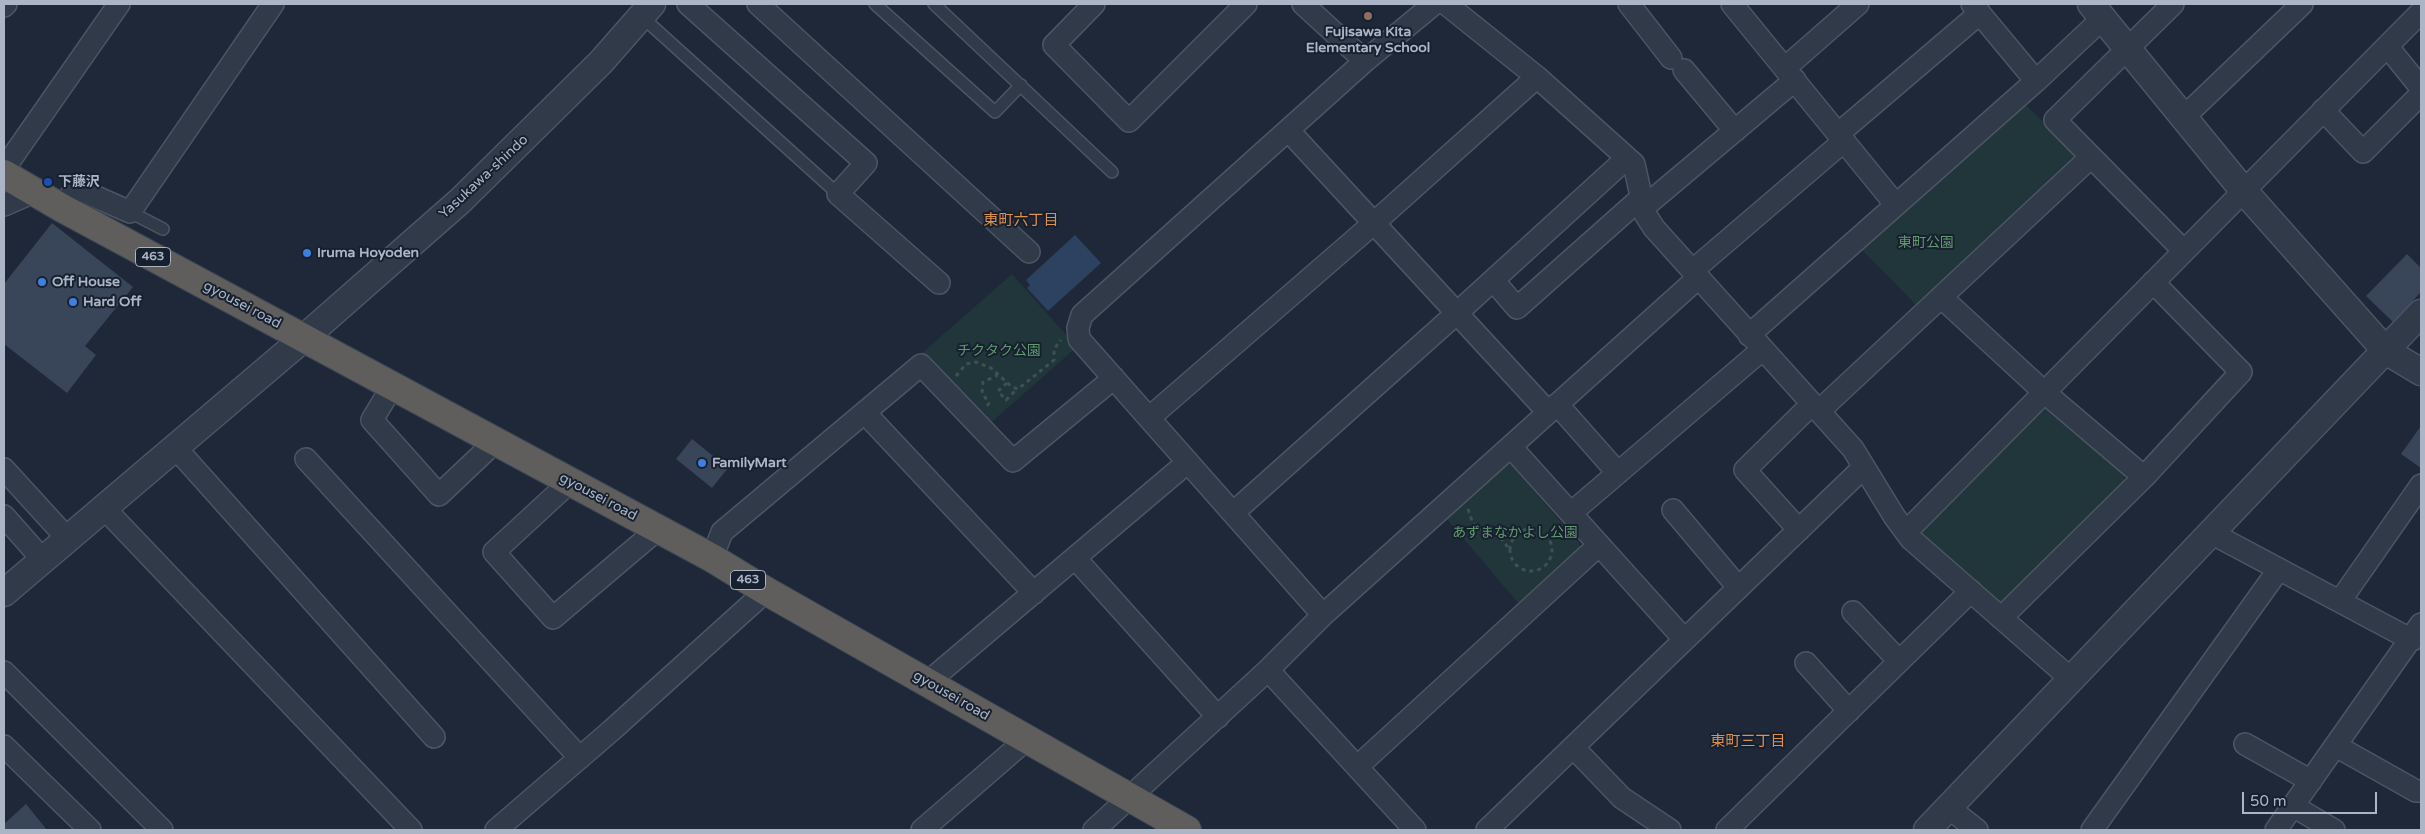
<!DOCTYPE html>
<meta charset="utf-8">
<style>
body{margin:0}
#map{position:relative;width:2425px;height:834px;overflow:hidden;background:#1e2839;font-family:"Varela Round",sans-serif}
canvas{display:block}
.frame{position:absolute;inset:0;border:5px solid #abb5c6;pointer-events:none}
.scale{position:absolute;left:2242px;top:792px;width:135px;height:22px;box-sizing:border-box;border:2px solid #abb5c6;border-top:0;padding-left:6px;font-size:15px;line-height:18px;white-space:nowrap;color:#abb5c6;-webkit-text-stroke:4px #17202e;paint-order:stroke}
</style>
<div id="map">
<canvas width="2425" height="834"></canvas>
<div class="frame"></div>
<div class="scale">50 m</div>
</div>
<script>
const context = document.querySelector('canvas').getContext('2d');
context.lineJoin = 'round';
function paint(path, color) { context.fillStyle = color; context.fill(path, 'evenodd'); }
const toPath = rows => new Path2D(rows.map(r => 'M' + r).join(''));
function strokePath(path, color, width, dash) { context.strokeStyle = color; context.lineWidth = width; context.lineCap = dash ? 'butt' : 'round'; context.setLineDash(dash || []); context.stroke(path); }
function label(font, color, halo, rows, align = 'center') {
  context.font = font + ' "Varela Round","Noto Sans JP",sans-serif'; context.lineWidth = 4; context.setLineDash([]); context.textBaseline = 'middle'; context.strokeStyle = halo; context.fillStyle = color; for (const [text, x, y, turn = 0] of rows) {
    context.save(); context.translate(x, y); context.rotate((+turn || 0) * Math.PI / 180); context.textAlign = isNaN(turn) ? turn : align; if (halo) context.strokeText(text, 0, 0); context.fillText(text, 0, 0); context.restore();
  }
}
const green = toPath([
 [2023,102,2078,157,1917,306,1858,246],
 [1012,274,1077,347,986,427,921,354],
 [2046,410,2124,474,2125,482,2003,603,1995,604,1919,537,1918,528,2036,411],
 [1502,465,1512,465,1579,543,1580,552,1521,606,1444,516]
]);
const water = toPath([
 [1075,235,1101,263,1048,311,1027,288,1030,285,1026,280]
]);
const building = toPath([
 [52,223,133,287,85,346,96,355,67,393,4,344,4,284],
 [2407,254,2421,268,2421,292,2393,322,2366,296],
 [2421,426,2421,468,2401,454],
 [692,439,728,468,712,488,676,459],
 [26,804,47,830,4,830,4,824]
]);
const path = toPath([
 [956,376,966,364,976,362,991,368,1012,387,1018,389,1054,360,1054,349,1061,340],
 [1007,383,998,391,1006,400,1017,389],
 [987,406,989,403,982,393,983,382,998,375],
 [1468,509,1473,524,1482,530,1496,532,1510,550],
 '1510 550a21 21 0 1 1 42 0a21 21 0 1 1-42 0Z'
]);
const service = toPath([
 [875,4,995,112,1021,85],
 [934,4,1112,172],
 [641,16,838,194],
 [130,212,163,229]
]);
const minor = toPath([
 [688,4,866,163,838,194,939,283],
 [758,4,1029,252],
 [1094,4,1054,45,1129,121,1246,4],
 [1303,4,1365,61],
 [1446,4,1537,77,1634,164,1645,214,1654,228,1853,449,1894,516,1911,539,2071,679],
 [1629,4,1671,58],
 [1732,4,1896,205],
 [1972,4,2036,81],
 [2173,4,2055,120,2184,251],
 [4,6,6,4],
 [2387,46,2421,88],
 [1785,68,1858,4],
 [1684,70,1735,131],
 [2323,110,2363,152,2421,94],
 [2184,117,2302,4],
 [1288,130,1548,412],
 [1838,134,1980,13],
 [4,169,119,4],
 [4,205,34,192],
 [1644,207,1795,80],
 [62,208,76,188,130,212,273,4],
 [1692,271,1844,141],
 [1493,280,1517,308,1642,197],
 [1941,297,2044,392,2144,477],
 [1749,335,2036,81,2103,18],
 [393,385,372,420,439,495,496,441],
 [1557,404,1618,473],
 [1819,411,2091,157],
 [865,413,1034,593],
 [1149,418,1374,223,1537,77],
 [174,446,434,737],
 [1511,447,1684,639],
 [306,459,580,758],
 [4,469,67,538],
 [571,481,494,552,553,618,658,529],
 [104,508,411,830],
 [1673,510,1738,587],
 [1233,513,1457,313,1627,158],
 [1571,513,1763,349],
 [4,516,42,559],
 [1799,530,1745,470,1812,404],
 [1906,532,2421,12],
 [2213,534,2412,640],
 [712,558,722,532,921,365,1013,461,1114,378],
 [1075,558,1218,717],
 [2340,601,2421,485],
 [1853,612,1899,661],
 [1323,615,1079,339,1078,328,1082,315,1365,61,1434,4],
 [2001,618,2144,477,2241,372,2153,282],
 [1806,663,1849,711],
 [1268,670,1415,830],
 [4,672,162,830],
 [928,682,1188,462],
 [2245,744,2311,781],
 [4,746,90,830],
 [2336,746,2416,791,2421,791],
 [1573,747,1622,798,1670,830],
 [1357,767,1599,545],
 [2293,806,2334,830],
 [1949,808,1977,830],
 [496,830,612,730,766,591],
 [922,830,1027,739],
 [1094,830,1268,670,1323,615,1698,278],
 [1487,830,1864,467],
 [1727,830,1971,591],
 [2092,830,2279,569],
 [2276,830,2421,624]
]);
const tertiary = toPath([
 [2091,4,2243,190,2386,351,2421,372],
 [4,593,304,338,460,201,601,62,652,4],
 [1927,830,2421,313]
]);
const trunk = toPath([
 [4,174,62,208,712,558,766,591,1187,830]
]);
const markers = [
 [1368,16,5,"#8d6e63"],
 [48,182,5,"#1a4fb4"],
 [307,253,5,"#3f7fe0"],
 [42,282,5,"#3f7fe0"],
 [73,302,5,"#3f7fe0"],
 [702,463,5,"#3f7fe0"]
];
const shields = [
 [153,257,35],
 [748,580,35]
];
const shieldNames = [
 ["463",153,257],
 ["463",748,580]
];
const poiNames = [
 ["Fujisawa Kita",1368,32,"center"],
 ["Elementary School",1368,48,"center"],
 ["下藤沢",58,182],
 ["Iruma Hoyoden",317,253],
 ["Off House",52,282],
 ["Hard Off",83,302],
 ["FamilyMart",712,463]
];
const streetNames = [
 ["Yasukawa-shindo",484,177,-43],
 ["gyousei road",242,305,28],
 ["gyousei road",598,497,28],
 ["gyousei road",951,696,30]
];
const parkNames = [
 ["東町公園",1926,243],
 ["チクタク公園",999,351],
 ["あずまなかよし公園",1515,533]
];
const neighbourhoodNames = [
 ["東町六丁目",1021,221],
 ["東町三丁目",1748,742]
];
paint(green, '#20363a');
paint(water, '#2d4160');
paint(building, '#394659');
strokePath(service, '#4c5564', 14);
strokePath(minor, '#4c5564', 24);
strokePath(tertiary, '#4c5564', 29);
strokePath(trunk, '#3c4554', 30);
strokePath(path, '#3a5255', 3, [4, 4]);
strokePath(service, '#313a49', 11);
strokePath(minor, '#313a49', 21);
strokePath(tertiary, '#313a49', 26);
strokePath(trunk, '#605e5c', 28);
for (const [x, y, r, color] of markers) { const dot = new Path2D(); dot.arc(x, y, r, 0, 2 * Math.PI); context.fillStyle = color; context.fill(dot); strokePath(dot, '#17202e', 2); }
for (const [x, y, w] of shields) { const box = new Path2D(); box.roundRect(x - w / 2, y - 9.5, w, 19, 4); context.fillStyle = '#17202e'; context.fill(box); strokePath(box, '#abb5c6', 1); }
label('bold 12px', '#abb5c6', null, shieldNames);
label('bold 14px', '#abb5c6', '#17202e', poiNames, 'left');
label('14px', '#abb5c6', '#17202e', streetNames);
label('14px', '#61996f', '#17202e', parkNames);
label('15px', '#de914e', '#17202e', neighbourhoodNames);
</script>
